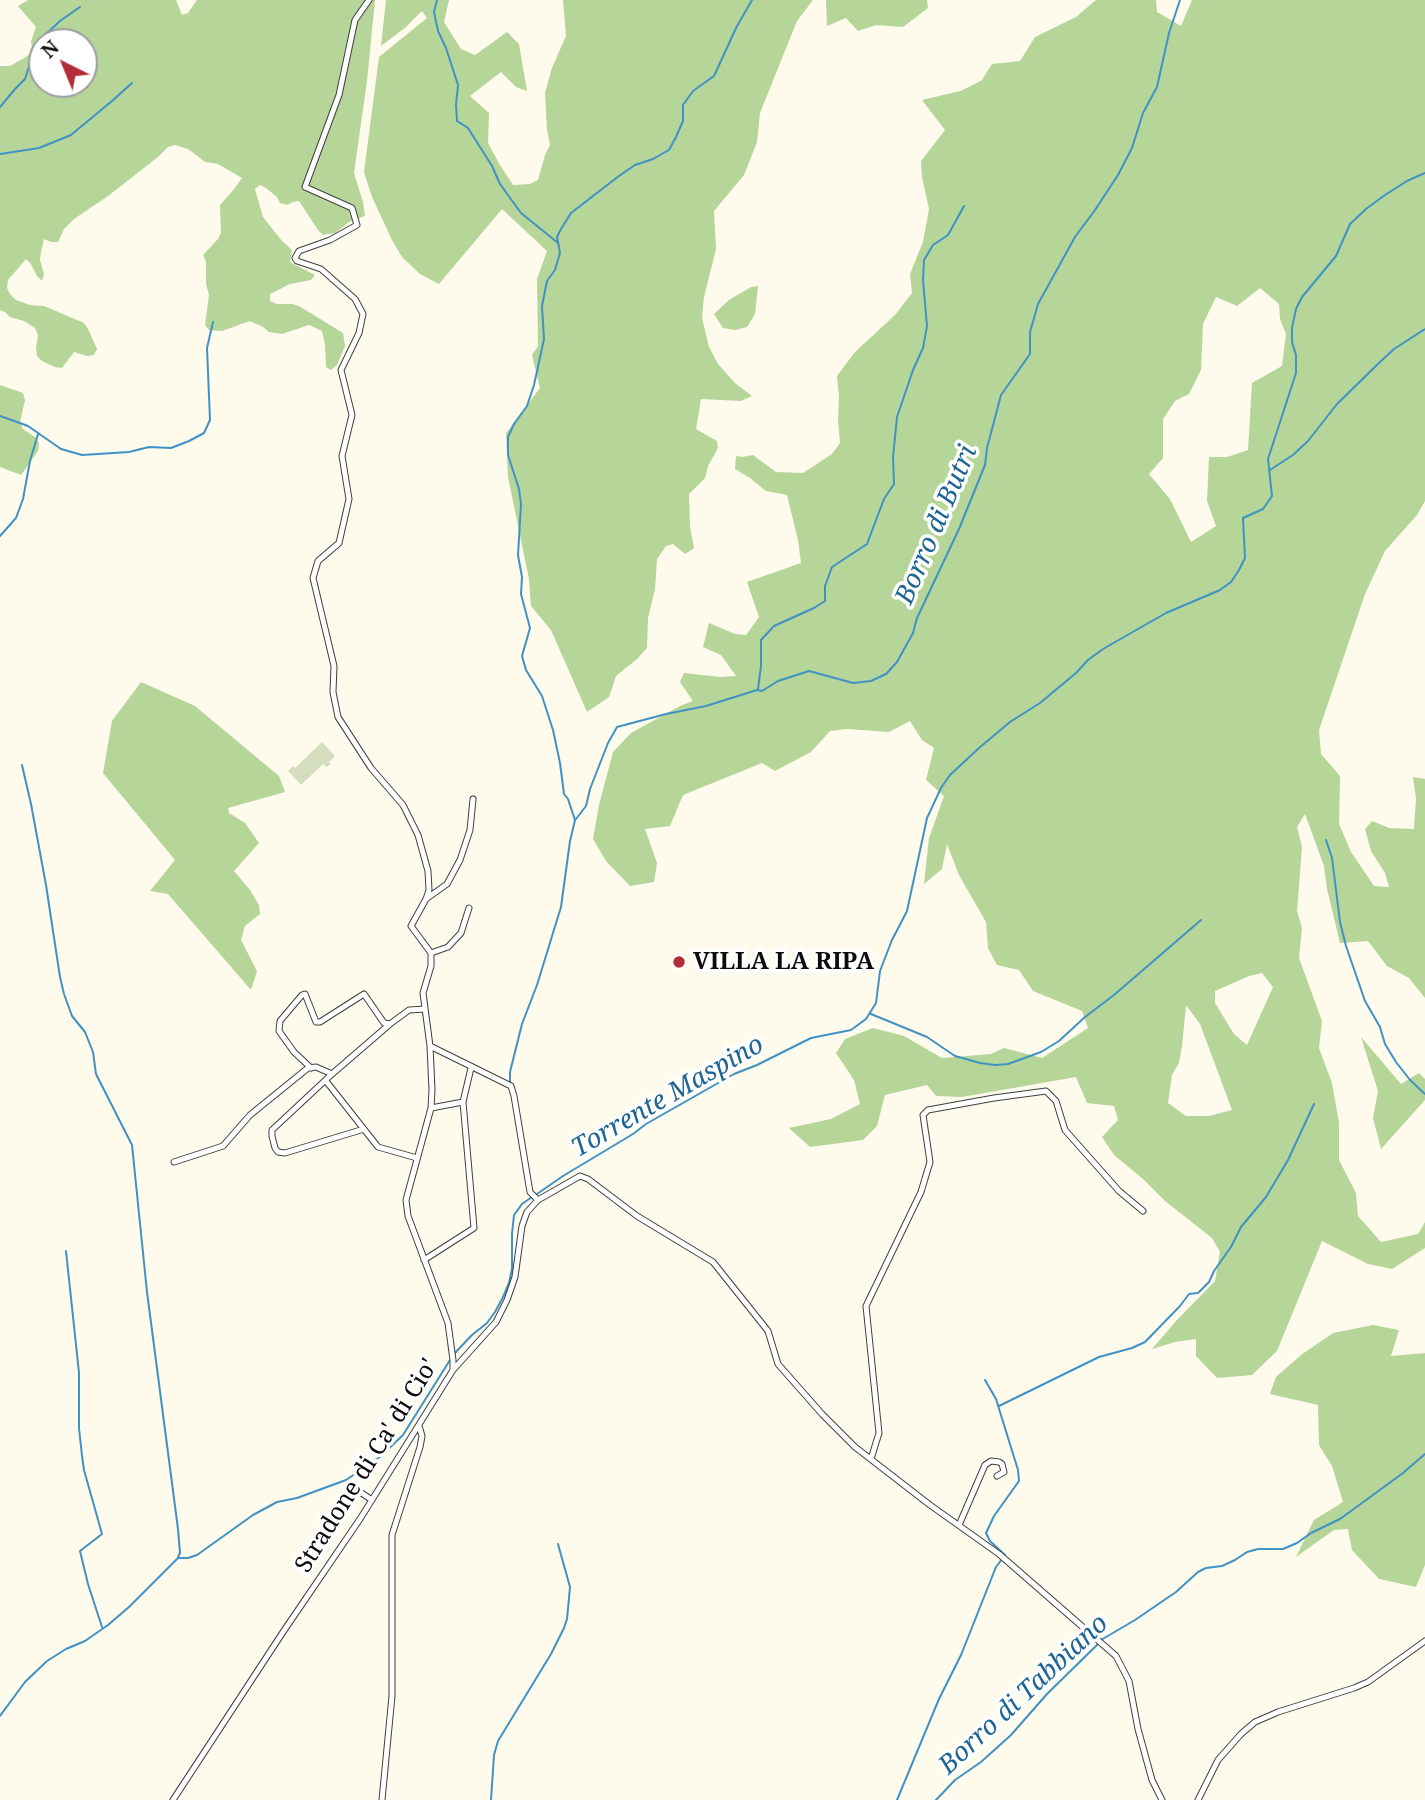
<!DOCTYPE html>
<style>
body{margin:0}
#map{position:relative;width:1425px;height:1800px;overflow:hidden;background:#fefaec;font-family:"Noto Serif",serif}
canvas{display:block}
.north{position:absolute;left:28px;top:28px;width:70px;height:70px;box-sizing:border-box;background:#fff;border:2px solid #9e9e9e;border-radius:50%;rotate:317deg;font-size:19px;font-weight:700;line-height:28px;text-align:center;color:#0c0c0c}
.north::after{content:'';display:block;margin:auto;width:24px;height:32px;background:#b22e37;clip-path:polygon(50% 0,100% 100%,50% 72%,0 100%)}
</style>
<div id="map">
<canvas width="1425" height="1800"></canvas>
<div class="north">N</div>
</div>
<script>
const context = document.querySelector('canvas').getContext('2d');
context.lineJoin = 'round';
function paint(path, color) { context.fillStyle = color; context.fill(path, 'evenodd'); }
const toPath = rows => new Path2D(rows.map(r => 'M' + r).join(''));
function strokePath(path, color, width, dash) { context.strokeStyle = color; context.lineWidth = width; context.lineCap = dash ? 'butt' : 'round'; context.setLineDash(dash || []); context.stroke(path); }
function label(font, color, halo, rows, align = 'center') {
  context.font = font + ' "Noto Serif",serif'; context.lineWidth = 7; context.setLineDash([]); context.textBaseline = 'middle'; context.strokeStyle = halo; context.fillStyle = color; for (const [text, x, y, turn = 0] of rows) {
    context.save(); context.translate(x, y); context.rotate((+turn || 0) * Math.PI / 180); context.textAlign = isNaN(turn) ? turn : align; if (halo) context.strokeText(text, 0, 0); context.fillText(text, 0, 0); context.restore();
  }
}
const forest = toPath([
 [28,0,176,0,182,15,188,13,197,0,375,0,367,81,354,173,363,202,365,216,349,222,335,233,323,235,318,230,299,201,293,202,287,205,280,203,277,197,266,188,260,185,255,189,263,217,282,241,292,250,290,262,315,275,311,280,290,284,270,294,270,301,277,304,292,304,299,306,343,333,345,346,337,365,331,370,326,367,325,345,322,331,309,325,282,334,269,332,263,327,250,321,222,331,209,330,205,325,209,295,206,284,206,262,203,255,218,239,221,233,220,205,234,189,242,178,218,164,205,162,188,149,175,145,168,147,158,157,108,196,74,219,64,229,58,242,51,242,44,239,41,252,40,260,44,274,42,281,37,276,31,264,26,259,8,280,7,288,10,294,16,300,30,305,44,306,84,323,88,329,97,349,94,355,87,356,74,352,62,368,55,367,42,361,37,356,36,349,38,335,35,328,24,321,10,317,5,312,0,310,0,66,10,66,29,55,32,48,31,41,36,27,18,6],
 [42,42,84,42,84,84,42,84],
 [386,0,449,0,444,22,461,49,475,55,507,32,519,44,527,91,516,87,501,72,470,96,489,113,488,143,500,165,513,185,530,184,538,180,545,155,550,145,547,130,545,93,552,68,566,36,563,0,813,0,797,21,760,113,757,142,744,175,714,211,716,249,704,297,702,318,709,347,718,364,735,383,752,396,741,401,701,399,696,429,717,441,718,448,708,466,705,478,689,494,690,526,694,548,685,554,673,544,666,546,657,559,655,589,648,618,647,648,637,659,616,676,609,697,587,712,551,630,531,606,529,579,508,477,506,433,540,388,532,355,538,346,537,279,547,251,502,209,439,284,420,274,402,257,392,240,372,197,364,172,379,57,427,18,422,11,406,27,381,46],
 [826,0,927,0,928,8,903,27,876,25,858,31,846,18,827,26],
 [1096,0,1156,0,1157,12,1181,26,1192,0,1425,0,1425,501,1417,515,1385,551,1365,594,1319,730,1321,754,1340,776,1339,824,1351,852,1374,886,1389,887,1385,873,1371,851,1365,829,1372,821,1389,828,1414,829,1416,799,1413,777,1425,779,1425,998,1409,978,1387,966,1368,941,1340,943,1327,889,1324,866,1305,814,1297,827,1302,847,1297,911,1302,928,1299,958,1322,1021,1319,1048,1332,1083,1339,1123,1339,1160,1356,1193,1358,1216,1381,1242,1418,1234,1425,1222,1425,1248,1392,1269,1368,1264,1322,1241,1277,1351,1252,1375,1217,1378,1196,1356,1196,1339,1175,1342,1152,1349,1177,1320,1215,1281,1220,1252,1212,1238,1165,1201,1143,1179,1114,1155,1102,1137,1118,1120,1114,1106,1087,1103,1076,1077,962,1097,936,1096,927,1085,885,1095,877,1126,863,1140,810,1147,789,1128,831,1119,860,1104,854,1080,836,1053,845,1039,873,1028,904,1036,942,1058,991,1054,1004,1048,1042,1058,1088,1028,1082,1011,1033,991,1019,970,997,965,988,948,986,922,959,875,947,844,942,869,924,884,929,838,944,796,926,780,934,748,922,740,910,721,889,732,847,729,830,731,811,752,775,771,762,763,683,795,670,826,645,829,657,863,654,882,630,886,606,861,593,839,599,805,613,752,631,733,680,706,693,701,680,682,684,673,720,677,736,676,721,655,703,647,709,623,735,634,746,635,759,617,747,582,801,563,798,540,787,495,766,491,750,478,735,469,736,456,742,457,753,455,776,472,803,473,832,454,840,443,838,419,839,397,837,376,855,352,895,315,912,293,910,274,923,242,929,209,922,177,921,161,945,130,922,100,960,91,971,86,982,80,992,64,1020,61,1035,37,1076,17],
 [1260,288,1279,304,1280,319,1286,334,1282,366,1252,383,1248,450,1227,457,1209,457,1207,501,1216,526,1191,542,1170,499,1149,474,1163,458,1163,419,1175,401,1189,394,1201,370,1203,324,1216,297,1237,306],
 [1262,973,1273,987,1247,1045,1234,1034,1215,1003,1215,991,1249,976],
 [1186,1005,1200,1024,1232,1110,1209,1116,1186,1116,1168,1103,1172,1075,1179,1063,1182,1046],
 [758,286,755,314,747,327,736,330,723,328,714,314,729,300,751,287],
 [0,385,23,393,25,400,20,422,23,429,35,437,39,443,38,451,21,475,0,467],
 [141,682,195,706,279,776,285,792,228,808,229,813,245,823,259,843,234,871,250,890,259,905,260,914,245,926,241,940,257,971,251,990,168,894,150,891,175,860,103,773,112,721],
 [1361,1037,1401,1084,1419,1073,1425,1079,1425,1100,1381,1149,1373,1118,1378,1091],
 [1373,1325,1399,1330,1391,1356,1425,1353,1425,1565,1416,1587,1379,1579,1352,1550,1348,1529,1334,1530,1296,1557,1314,1520,1343,1502,1332,1466,1319,1445,1318,1405,1270,1394,1276,1377,1301,1355,1333,1333]
]);
const cemetery = toPath([
 [322,742,335,756,329,762,331,764,327,767,323,764,301,785,288,771,293,766,295,768]
]);
const stream = toPath([
 [437,0,434,12,438,31,446,48,458,85,456,105,457,121,468,128,492,166,500,184,521,213,558,243],
 [0,107,15,89,25,79,33,54,43,37,60,21,80,7],
 [0,154,39,148,71,135,112,101,132,83],
 [0,416,28,426,61,449,82,455,129,452,149,447,171,448,189,441,204,433,210,420,207,348,213,322],
 [1270,470,1293,455,1308,441,1337,404,1380,362,1394,349,1425,329],
 [0,536,16,518,23,499,30,461,38,434],
 [758,689,761,666,761,640,774,626,814,608,825,601,825,586,832,567,867,544,884,499,894,484,893,457,897,417,913,370,923,348,927,326,923,280,924,260,933,245,948,235,964,206],
 [22,765,31,804,46,885,60,977,64,994,72,1016,85,1032,93,1052,96,1074,132,1145,147,1292,178,1529,180,1553,178,1557],
 [576,819,586,806,590,789,608,743,617,727,666,714,706,706,757,690,762,691,778,681,809,671,853,683,871,681,886,674,897,662,913,633,917,618,959,529,985,465,987,448,1001,395,1030,354,1030,332,1038,304,1075,237,1095,210,1118,175,1132,148,1143,113,1157,87,1169,33,1180,0],
 [1326,840,1332,858,1340,922,1346,946,1365,1001,1380,1027,1385,1044,1396,1062,1410,1080,1425,1094],
 [871,1014,927,1037,955,1056,980,1063,995,1065,1008,1064,1041,1052,1059,1041,1085,1017,1114,995,1201,920],
 [510,1084,510,1072,522,1024,537,985,561,907,570,841,575,820,568,799,564,794,560,763,553,730,542,696,526,670,522,656,530,628,521,594,522,577,518,555,521,504,519,489,508,455,508,437,514,424,527,406,534,385,544,339,542,306,547,281,555,270,560,253,557,237,561,229,571,213,619,176,635,165,653,159,669,150,676,137,683,121,683,105,693,91,714,76,737,26,752,0],
 [537,1194,563,1176,633,1134,646,1124,734,1074,757,1065,811,1038,851,1030,866,1019,876,1003,880,971,892,940,907,911,927,818,941,788,950,775,979,748,1010,722,1040,703,1076,673,1088,660,1103,649,1166,613,1220,590,1231,582,1239,570,1245,558,1243,518,1263,509,1272,496,1268,459,1296,373,1296,355,1292,342,1292,328,1296,309,1302,297,1336,256,1350,224,1366,209,1385,195,1407,181,1425,173],
 [66,1251,79,1373,79,1428,82,1456,84,1470,102,1534,80,1551,88,1584,102,1627],
 [453,1355,472,1335,487,1323,495,1312,503,1297,509,1283,512,1269,512,1234,514,1215,522,1204,532,1197],
 [999,1406,1099,1357,1132,1348,1145,1342,1180,1306,1189,1294,1198,1293,1209,1282,1214,1271,1231,1247,1241,1227,1266,1197,1288,1160,1314,1104],
 [1101,1640,1135,1620,1176,1592,1198,1572,1206,1568,1222,1566,1235,1560,1247,1552,1258,1549,1283,1549,1297,1543,1311,1533,1340,1519,1403,1473,1425,1454],
 [0,1716,25,1682,47,1661,66,1649,85,1641,108,1625,129,1607,178,1558,188,1558,197,1555,253,1515,277,1502,297,1498,346,1480,380,1457,403,1435,450,1360],
 [491,1800,494,1755,498,1741,551,1654,564,1628,567,1619,570,1587,558,1544],
 [897,1800,939,1699,961,1655,996,1567,1005,1555,990,1541,986,1533,994,1516,1019,1481,1018,1470,996,1399,985,1380],
 [936,1800,955,1780,981,1762,1011,1735,1047,1694,1098,1644]
]);
const minor = toPath([
 [426,899,447,884,460,860,470,830,473,799],
 [431,953,448,947,461,933,469,908],
 [430,1046,511,1086,514,1096,530,1192,538,1200],
 [311,1068,294,1052,279,1031,280,1021,302,995,305,994,316,1022,320,1022,364,994,384,1023,390,1024,409,1010,425,1009],
 [326,1081,378,1147,417,1158],
 [431,1108,463,1102],
 [364,1129,285,1153,278,1152,275,1148,272,1136,272,1130,332,1074,390,1024],
 [174,1162,223,1146,250,1115,308,1068,316,1067,332,1074],
 [424,1260,474,1228,463,1102,471,1068],
 [453,1370,496,1322,507,1300,515,1277,522,1226,527,1212,538,1200,580,1176,588,1179,637,1216,713,1262,768,1331,778,1364,822,1414,855,1447,930,1505,999,1554,1116,1656,1129,1681,1138,1729,1152,1780,1162,1800],
 [871,1459,879,1433,866,1306,921,1192,930,1162,923,1115,928,1110,994,1098,1046,1091,1056,1101,1065,1130,1119,1191,1143,1211],
 [360,1492,372,1500],
 [959,1525,985,1465,991,1461,999,1462,1002,1464,1004,1472,997,1476],
 [173,1800,283,1632,360,1519,453,1370,453,1360,448,1323,408,1216,406,1200,431,1108,432,1090,430,1046,423,993,431,966,431,953,411,926,426,899,429,890,428,871,418,835,403,805,371,768,338,717,333,692,334,666,313,578,318,561,339,543,349,499,342,456,352,415,341,370,359,333,363,314,355,299,321,269,297,261,295,258,299,251,330,240,357,225,352,208,305,187,339,95,355,20,369,0],
 [382,1800,392,1696,392,1535,420,1447,422,1436,419,1426],
 [1198,1800,1218,1760,1241,1734,1255,1722,1278,1712,1354,1688,1368,1682,1425,1641]
]);
const markers = [
 [679,962,7,"#b22e37"]
];
const poiNames = [
 ["VILLA LA RIPA",693,962]
];
const streetNames = [
 ["Stradone di Ca' di Cio'",367,1466,-58]
];
const waterNames = [
 ["Borro di Butri",937,525,-67],
 ["Torrente Maspino",668,1097,-30],
 ["Borro di Tabbiano",1024,1695,-43]
];
paint(forest, '#b5d599');
paint(cemetery, '#d4debf');
strokePath(stream, '#4092c4', 2);
strokePath(minor, '#3f3f3f', 7);
strokePath(minor, '#fff', 5);
for (const [x, y, r, color] of markers) { const dot = new Path2D(); dot.arc(x, y, r, 0, 2 * Math.PI); context.fillStyle = color; context.fill(dot); strokePath(dot, '#fff', 2.5); }
label('bold 24px', '#0c0c0c', '#fff', poiNames, 'left');
label('24px', '#0c0c0c', '#fff', streetNames);
label('italic 26px', '#1e6495', '#fff', waterNames);
</script>
